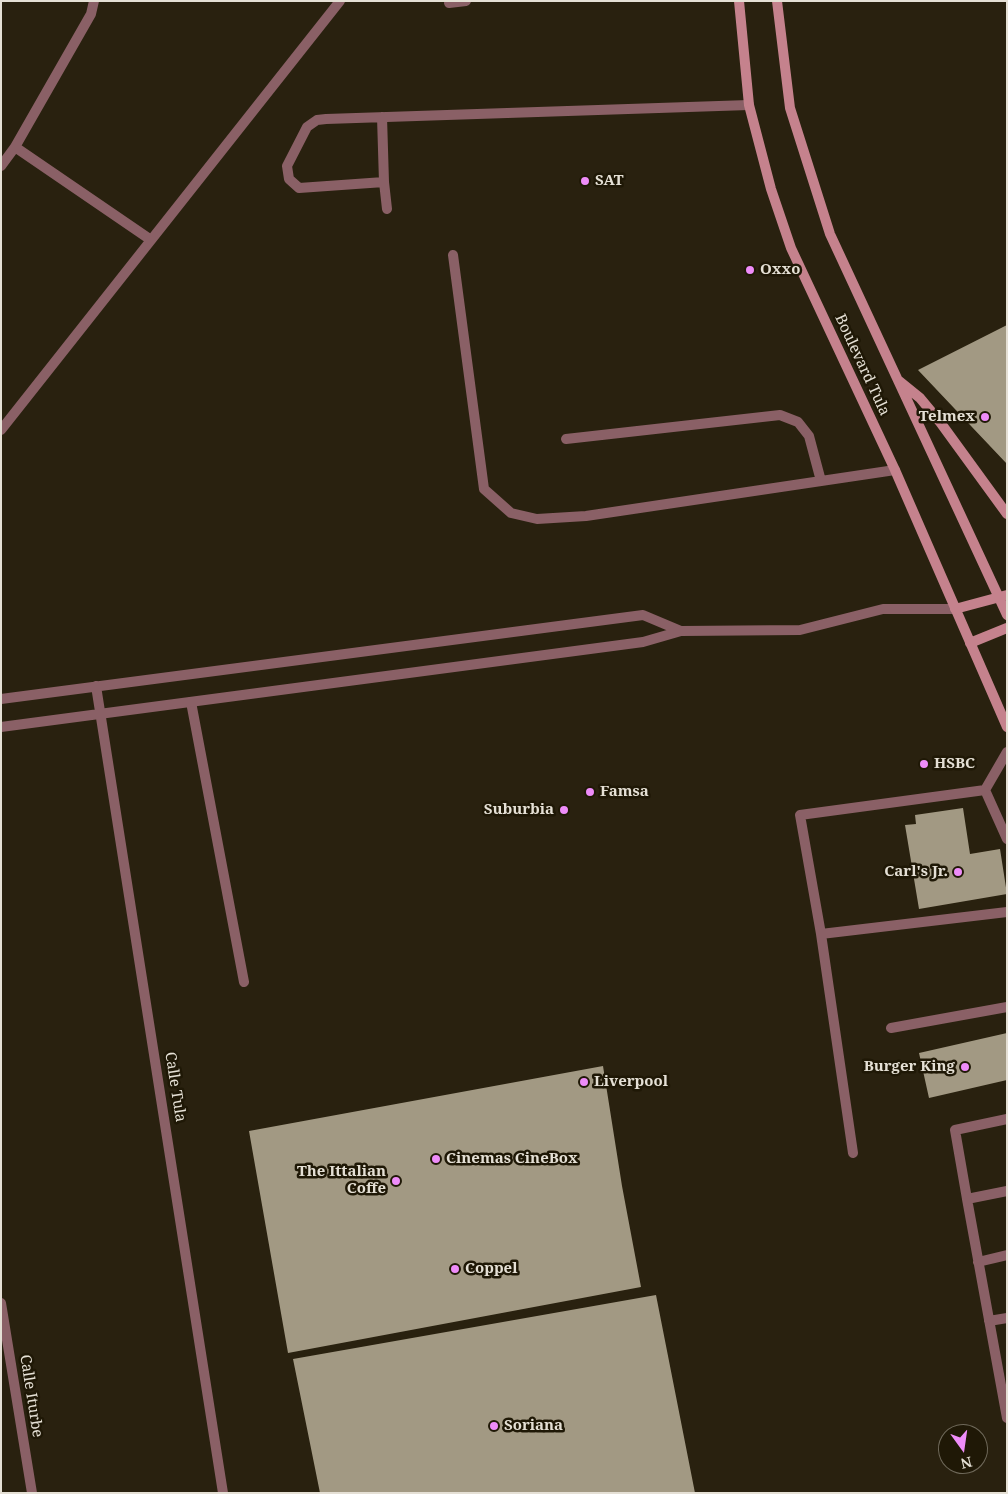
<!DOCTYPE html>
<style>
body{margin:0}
#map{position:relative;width:1008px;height:1494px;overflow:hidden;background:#29210f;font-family:"Noto Serif",serif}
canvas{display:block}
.frame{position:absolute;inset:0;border:2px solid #e5e0d5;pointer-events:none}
.north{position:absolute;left:938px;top:1424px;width:50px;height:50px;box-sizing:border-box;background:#1f1806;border:1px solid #6e6859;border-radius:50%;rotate:166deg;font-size:14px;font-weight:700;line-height:20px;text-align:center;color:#e5e0d5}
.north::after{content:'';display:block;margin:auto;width:18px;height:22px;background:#ee8cf9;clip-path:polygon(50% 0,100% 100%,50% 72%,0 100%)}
</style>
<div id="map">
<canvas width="1008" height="1494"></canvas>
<div class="frame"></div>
<div class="north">N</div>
</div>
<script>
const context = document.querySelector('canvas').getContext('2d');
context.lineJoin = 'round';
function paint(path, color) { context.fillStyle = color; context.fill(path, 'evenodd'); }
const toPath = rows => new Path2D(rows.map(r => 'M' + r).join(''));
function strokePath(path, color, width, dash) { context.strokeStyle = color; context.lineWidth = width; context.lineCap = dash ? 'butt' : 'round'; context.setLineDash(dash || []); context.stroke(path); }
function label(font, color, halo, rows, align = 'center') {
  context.font = font + ' "Noto Serif",serif'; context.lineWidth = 5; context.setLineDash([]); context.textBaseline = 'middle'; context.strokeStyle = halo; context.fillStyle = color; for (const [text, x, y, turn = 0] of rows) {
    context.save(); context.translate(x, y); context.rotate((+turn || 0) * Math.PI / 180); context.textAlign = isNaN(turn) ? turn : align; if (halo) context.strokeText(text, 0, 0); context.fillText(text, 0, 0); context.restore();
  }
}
const building = toPath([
 [1007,325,1007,464,918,370],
 [963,808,970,854,1000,849,1007,894,919,909,905,825,916,824,915,815],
 [1007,1033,1007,1080,929,1098,919,1053],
 [603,1066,622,1186,641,1287,288,1353,249,1131],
 [656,1295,695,1493,320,1493,293,1359]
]);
const service = toPath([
 [449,3,466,1],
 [382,117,384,182,299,188,289,179,287,166,307,127,317,120,326,119,749,105],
 [384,182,387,209],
 [453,255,484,489,511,513,537,519,586,516,895,470],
 [566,439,780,415,798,422,809,436,821,481],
 [191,702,244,982],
 [985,790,1007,839],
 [821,934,1007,912],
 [891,1028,1007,1007],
 [853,1153,821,934,800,815,985,790,1007,752],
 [1007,1191,967,1199,1007,1418],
 [967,1199,955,1130,1007,1119],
 [978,1262,1007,1255],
 [989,1321,1007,1318]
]);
const minor = toPath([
 [15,147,151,240],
 [1,166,15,147,91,14,94,1],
 [1,430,340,1],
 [96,686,223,1493],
 [1,699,643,615,681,631],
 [1,727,643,642,681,631,800,630,883,609,955,609],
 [1,1303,32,1493]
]);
const secondary = toPath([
 [739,1,749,105,771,189,791,248,895,470,1007,727],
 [777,1,790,108,830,234,1007,615],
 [899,381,920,398,940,422,1007,514],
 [955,609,1007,595],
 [970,643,1007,628]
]);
const markers = [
 [585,181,5,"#ee8cf9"],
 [750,270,5,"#ee8cf9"],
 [985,417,5,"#ee8cf9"],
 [924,764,5,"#ee8cf9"],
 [590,792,5,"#ee8cf9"],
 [564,810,5,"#ee8cf9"],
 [958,872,5,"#ee8cf9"],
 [965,1067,5,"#ee8cf9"],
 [584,1082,5,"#ee8cf9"],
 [436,1159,5,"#ee8cf9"],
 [396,1181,5,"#ee8cf9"],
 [455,1269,5,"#ee8cf9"],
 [494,1426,5,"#ee8cf9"]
];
const poiNames = [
 ["SAT",595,181],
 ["Oxxo",760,270],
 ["Telmex",975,417,"right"],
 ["HSBC",934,764],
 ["Famsa",600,792],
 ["Suburbia",554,810,"right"],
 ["Carl's Jr.",948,872,"right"],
 ["Burger King",955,1067,"right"],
 ["Liverpool",594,1082],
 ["Cinemas CineBox",446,1159],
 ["The Ittalian",386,1172,"right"],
 ["Coffe",386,1189,"right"],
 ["Coppel",465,1269],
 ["Soriana",504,1426]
];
const streetNames = [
 ["Boulevard Tula",862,365,65],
 ["Calle Tula",175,1087,81],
 ["Calle Iturbe",31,1396,81]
];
paint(building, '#a29983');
strokePath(service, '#8a6066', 10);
strokePath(minor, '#8a6066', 10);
strokePath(secondary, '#c5828d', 10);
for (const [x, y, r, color] of markers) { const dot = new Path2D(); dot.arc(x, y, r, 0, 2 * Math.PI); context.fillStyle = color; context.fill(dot); strokePath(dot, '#1f1806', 2); }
label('bold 15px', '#e5e0d5', '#1f1806', poiNames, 'left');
label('15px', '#e5e0d5', '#1f1806', streetNames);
</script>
